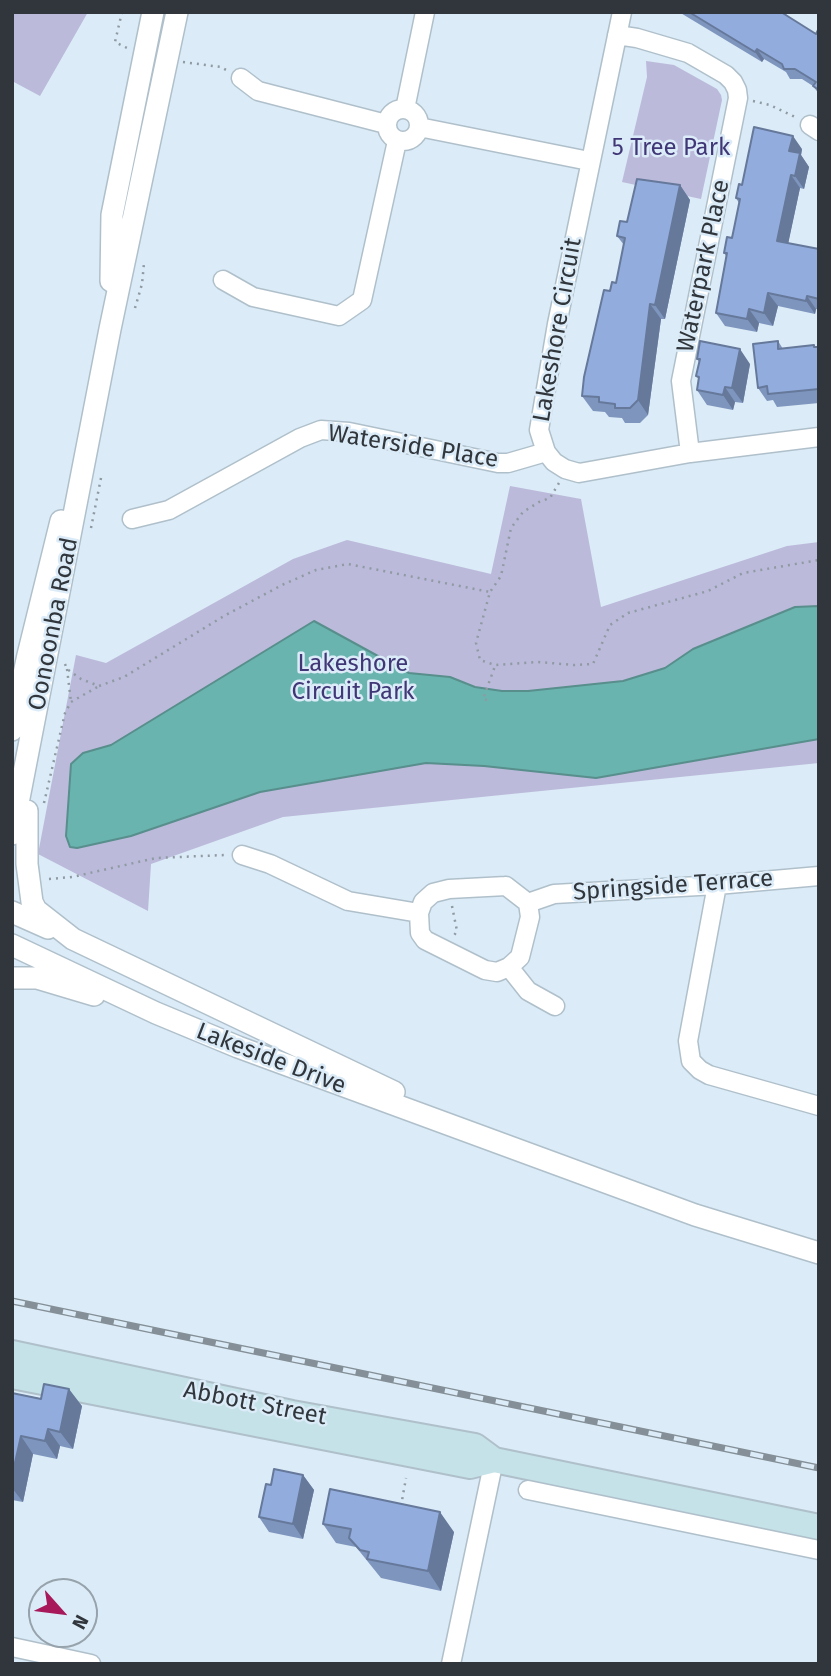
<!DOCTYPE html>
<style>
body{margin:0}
#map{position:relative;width:831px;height:1676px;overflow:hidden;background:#dbebf7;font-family:"Fira Sans",sans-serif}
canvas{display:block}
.frame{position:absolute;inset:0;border:14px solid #30363b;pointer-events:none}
.north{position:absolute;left:28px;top:1578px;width:70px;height:70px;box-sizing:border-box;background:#dbebf7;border:2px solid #97a3ac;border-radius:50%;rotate:118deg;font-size:19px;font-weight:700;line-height:28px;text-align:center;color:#30363b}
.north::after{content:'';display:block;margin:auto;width:24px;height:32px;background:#a7195a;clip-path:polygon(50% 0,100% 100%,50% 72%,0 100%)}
</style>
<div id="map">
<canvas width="831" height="1676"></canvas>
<div class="frame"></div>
<div class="north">N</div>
</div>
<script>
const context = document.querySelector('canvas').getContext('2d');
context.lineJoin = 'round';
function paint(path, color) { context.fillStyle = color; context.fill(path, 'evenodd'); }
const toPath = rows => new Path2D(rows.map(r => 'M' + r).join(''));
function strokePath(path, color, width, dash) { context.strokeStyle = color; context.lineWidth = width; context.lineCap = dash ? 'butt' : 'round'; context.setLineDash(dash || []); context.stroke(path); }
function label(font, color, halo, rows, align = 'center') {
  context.font = font + ' "Fira Sans",sans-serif'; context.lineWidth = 5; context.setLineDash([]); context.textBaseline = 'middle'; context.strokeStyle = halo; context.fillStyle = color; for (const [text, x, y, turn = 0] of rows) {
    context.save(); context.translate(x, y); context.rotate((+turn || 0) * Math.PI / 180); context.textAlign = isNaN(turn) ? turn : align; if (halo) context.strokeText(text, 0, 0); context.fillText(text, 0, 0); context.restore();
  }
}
const green = toPath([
 [12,12,88,12,40,96,12,81],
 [646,61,674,65,717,89,721,95,722,100,701,199,622,182,647,77],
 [510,486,581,499,601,607,787,546,819,542,819,763,283,817,151,864,148,911,38,854,76,655,106,663,293,559,347,540,491,574]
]);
const water = toPath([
 [819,606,819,739,596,778,484,766,426,763,260,792,131,836,77,848,70,847,66,836,71,764,83,753,111,745,314,621,409,673,450,677,475,687,502,691,528,691,623,681,665,668,693,649,795,607,819,606]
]);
const path = toPath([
 [122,12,115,42,127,48],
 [183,62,221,67,228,71],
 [753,101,770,105,795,117],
 [135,308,142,284,144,263],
 [559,483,550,498,539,502,523,512,511,528,501,576,490,592,476,643,480,660,495,665,538,662,574,665,593,664,610,625,628,613,708,591,743,573,819,560],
 [91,528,102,473],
 [65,664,67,669,81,679,99,686,124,677,224,616,282,585,316,570,348,564,490,592],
 [67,669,71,702],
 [487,700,483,699,495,666],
 [44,803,65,713,71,702,99,686],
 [49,879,72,877,156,858,225,855],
 [452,906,457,931,453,937],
 [401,1506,406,1478]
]);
const minor = toPath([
 [622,12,557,324,539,430,546,452,554,462,565,469,579,473,690,453,819,437],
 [617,35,637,38,688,53,726,75,733,82,737,90,738,98,681,381,690,453],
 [241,78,258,91,386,124],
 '387 125a16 16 0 1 1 32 0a16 16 0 1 1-32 0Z',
 [405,109,425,12],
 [810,125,819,131],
 [419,127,589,161],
 [223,280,253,297,339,316,362,300,397,141],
 [132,519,169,510,300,438,321,430,349,432,498,463,508,463,546,452],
 [242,855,270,864,348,901,419,913],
 [717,885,688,1041,691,1061,700,1070,709,1075,819,1106],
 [506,886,528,903,530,917,520,957,509,967,497,972,485,970,425,940,420,933,419,913,423,902,433,893,449,889,506,886],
 [528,903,554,894,717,885,819,876],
 [509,967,528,991,555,1006],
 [528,1490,819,1550],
 [12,1647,91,1664],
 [451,1664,494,1460]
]);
const tertiary = toPath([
 [111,281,112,215,153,12],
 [12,730,28,655,61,521],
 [27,811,27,864,32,902,36,910,73,939,394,1092],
 [12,834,110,329,177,12],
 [12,912,48,928],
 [12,945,156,1013,238,1047,695,1215,819,1253],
 [12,978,37,978,94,995]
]);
const secondary = toPath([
 [12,1353,292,1413,475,1446,494,1460,819,1527],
 [12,1376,470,1466,494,1460]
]);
const rail = toPath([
 [12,1301,819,1468]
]);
const wall = toPath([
 [679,12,786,12,787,14,786,15,816,34,819,28,819,94,813,86,802,79,790,79,786,72,764,59,762,62],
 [802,149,801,155,809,167,804,189,800,188,788,243,819,249,819,310,816,309,815,314,778,306,773,326,759,323,757,332,725,326,716,313,726,256,724,253,732,238,739,203,736,198,742,185],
 [680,185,690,200,665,319,661,319,648,415,640,423,625,423,622,418,609,417,605,412,593,411,582,396,610,291,616,283,624,245,617,236,627,222],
 [778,341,783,349,819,347,819,403,777,407,773,400,767,401,758,388],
 [697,359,750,364,743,403,735,402,733,410,707,405,697,390,699,379,696,376,699,362],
 [12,1393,82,1406,73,1449,60,1446,57,1459,33,1454,23,1502,12,1500],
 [303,1475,314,1490,303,1539,269,1532,259,1517],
 [323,1524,454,1532,441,1591,381,1578,356,1547,336,1543]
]);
const shadedWall = toPath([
 [757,49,764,59,762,62,755,52],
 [793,136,802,149,801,155,809,167,804,189,795,176,789,151],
 [791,175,800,188,786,254,777,241],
 [680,185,690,200,665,319,655,305],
 [768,293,778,306,773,326,764,313],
 [807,296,816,309,815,314,806,301],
 [650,304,661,319,648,415,638,400],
 [749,309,759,323,757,332,747,319],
 [740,349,750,364,743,403,732,388],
 [725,387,735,402,733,410,723,395],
 [69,1389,82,1406,73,1449,60,1432],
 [48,1429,60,1446,57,1459,45,1441],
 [21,1436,33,1454,23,1502,12,1488,12,1476],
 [303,1475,314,1490,303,1539,293,1524],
 [440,1512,454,1532,441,1591,428,1571]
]);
const building = toPath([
 [689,12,781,12,816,34,819,28,819,90,813,86,816,82,795,69,784,69,782,64,757,49,755,52,689,12],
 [754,127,793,136,789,151,800,153,795,176,791,175,777,241,819,249,819,299,807,296,806,301,768,293,764,313,749,309,747,319,716,313,727,253,724,253,727,237,732,238,740,199,736,198,739,184,742,185,754,127],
 [637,179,680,185,655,305,650,304,638,400,630,408,615,408,615,404,599,402,599,397,582,396,584,377,604,290,610,291,612,282,616,283,625,238,617,236,620,221,627,222,637,179],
 [700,341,740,349,732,388,725,387,723,395,697,390,699,377,696,376,700,359,697,359,700,341],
 [778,341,778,349,814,345,814,347,819,347,819,389,768,394,767,386,758,388,753,344,778,341],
 [44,1384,69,1389,60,1432,48,1429,45,1441,21,1436,12,1476,12,1393,41,1399,44,1384],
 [274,1469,303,1475,293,1524,259,1517,266,1484,271,1485,274,1469],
 [330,1489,440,1512,428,1571,367,1559,369,1552,360,1550,349,1538,351,1529,323,1524,330,1489]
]);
const parkNames = [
 ["5 Tree Park",671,148],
 ["Lakeshore",353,664],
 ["Circuit Park",353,692]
];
const streetNames = [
 ["Waterpark Place",704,266,-78],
 ["Lakeshore Circuit",558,330,-80],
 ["Waterside Place",413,447,9],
 ["Oonoonba Road",54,624,-79],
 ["Springside Terrace",673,886,-4],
 ["Lakeside Drive",271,1059,21],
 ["Abbott Street",255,1404,11]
];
paint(green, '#bbbada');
paint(water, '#69b4ae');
strokePath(water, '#588e8c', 2);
strokePath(minor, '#b0c0cb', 21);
strokePath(tertiary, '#b0c0cb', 24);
strokePath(secondary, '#b0c0cb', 28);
strokePath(path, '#8f9aa3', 2.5, [2, 5]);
strokePath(minor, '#fff', 18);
strokePath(tertiary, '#fff', 21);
strokePath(secondary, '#c4e2e8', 24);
strokePath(rail, '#848f97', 7);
strokePath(rail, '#dbebf7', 4.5, [13]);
paint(wall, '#7e95be');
paint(shadedWall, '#66799b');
paint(building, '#92addd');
strokePath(building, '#66799b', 2);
label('24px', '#403777', '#dbebf7', parkNames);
label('24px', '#30363b', '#dbebf7', streetNames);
</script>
